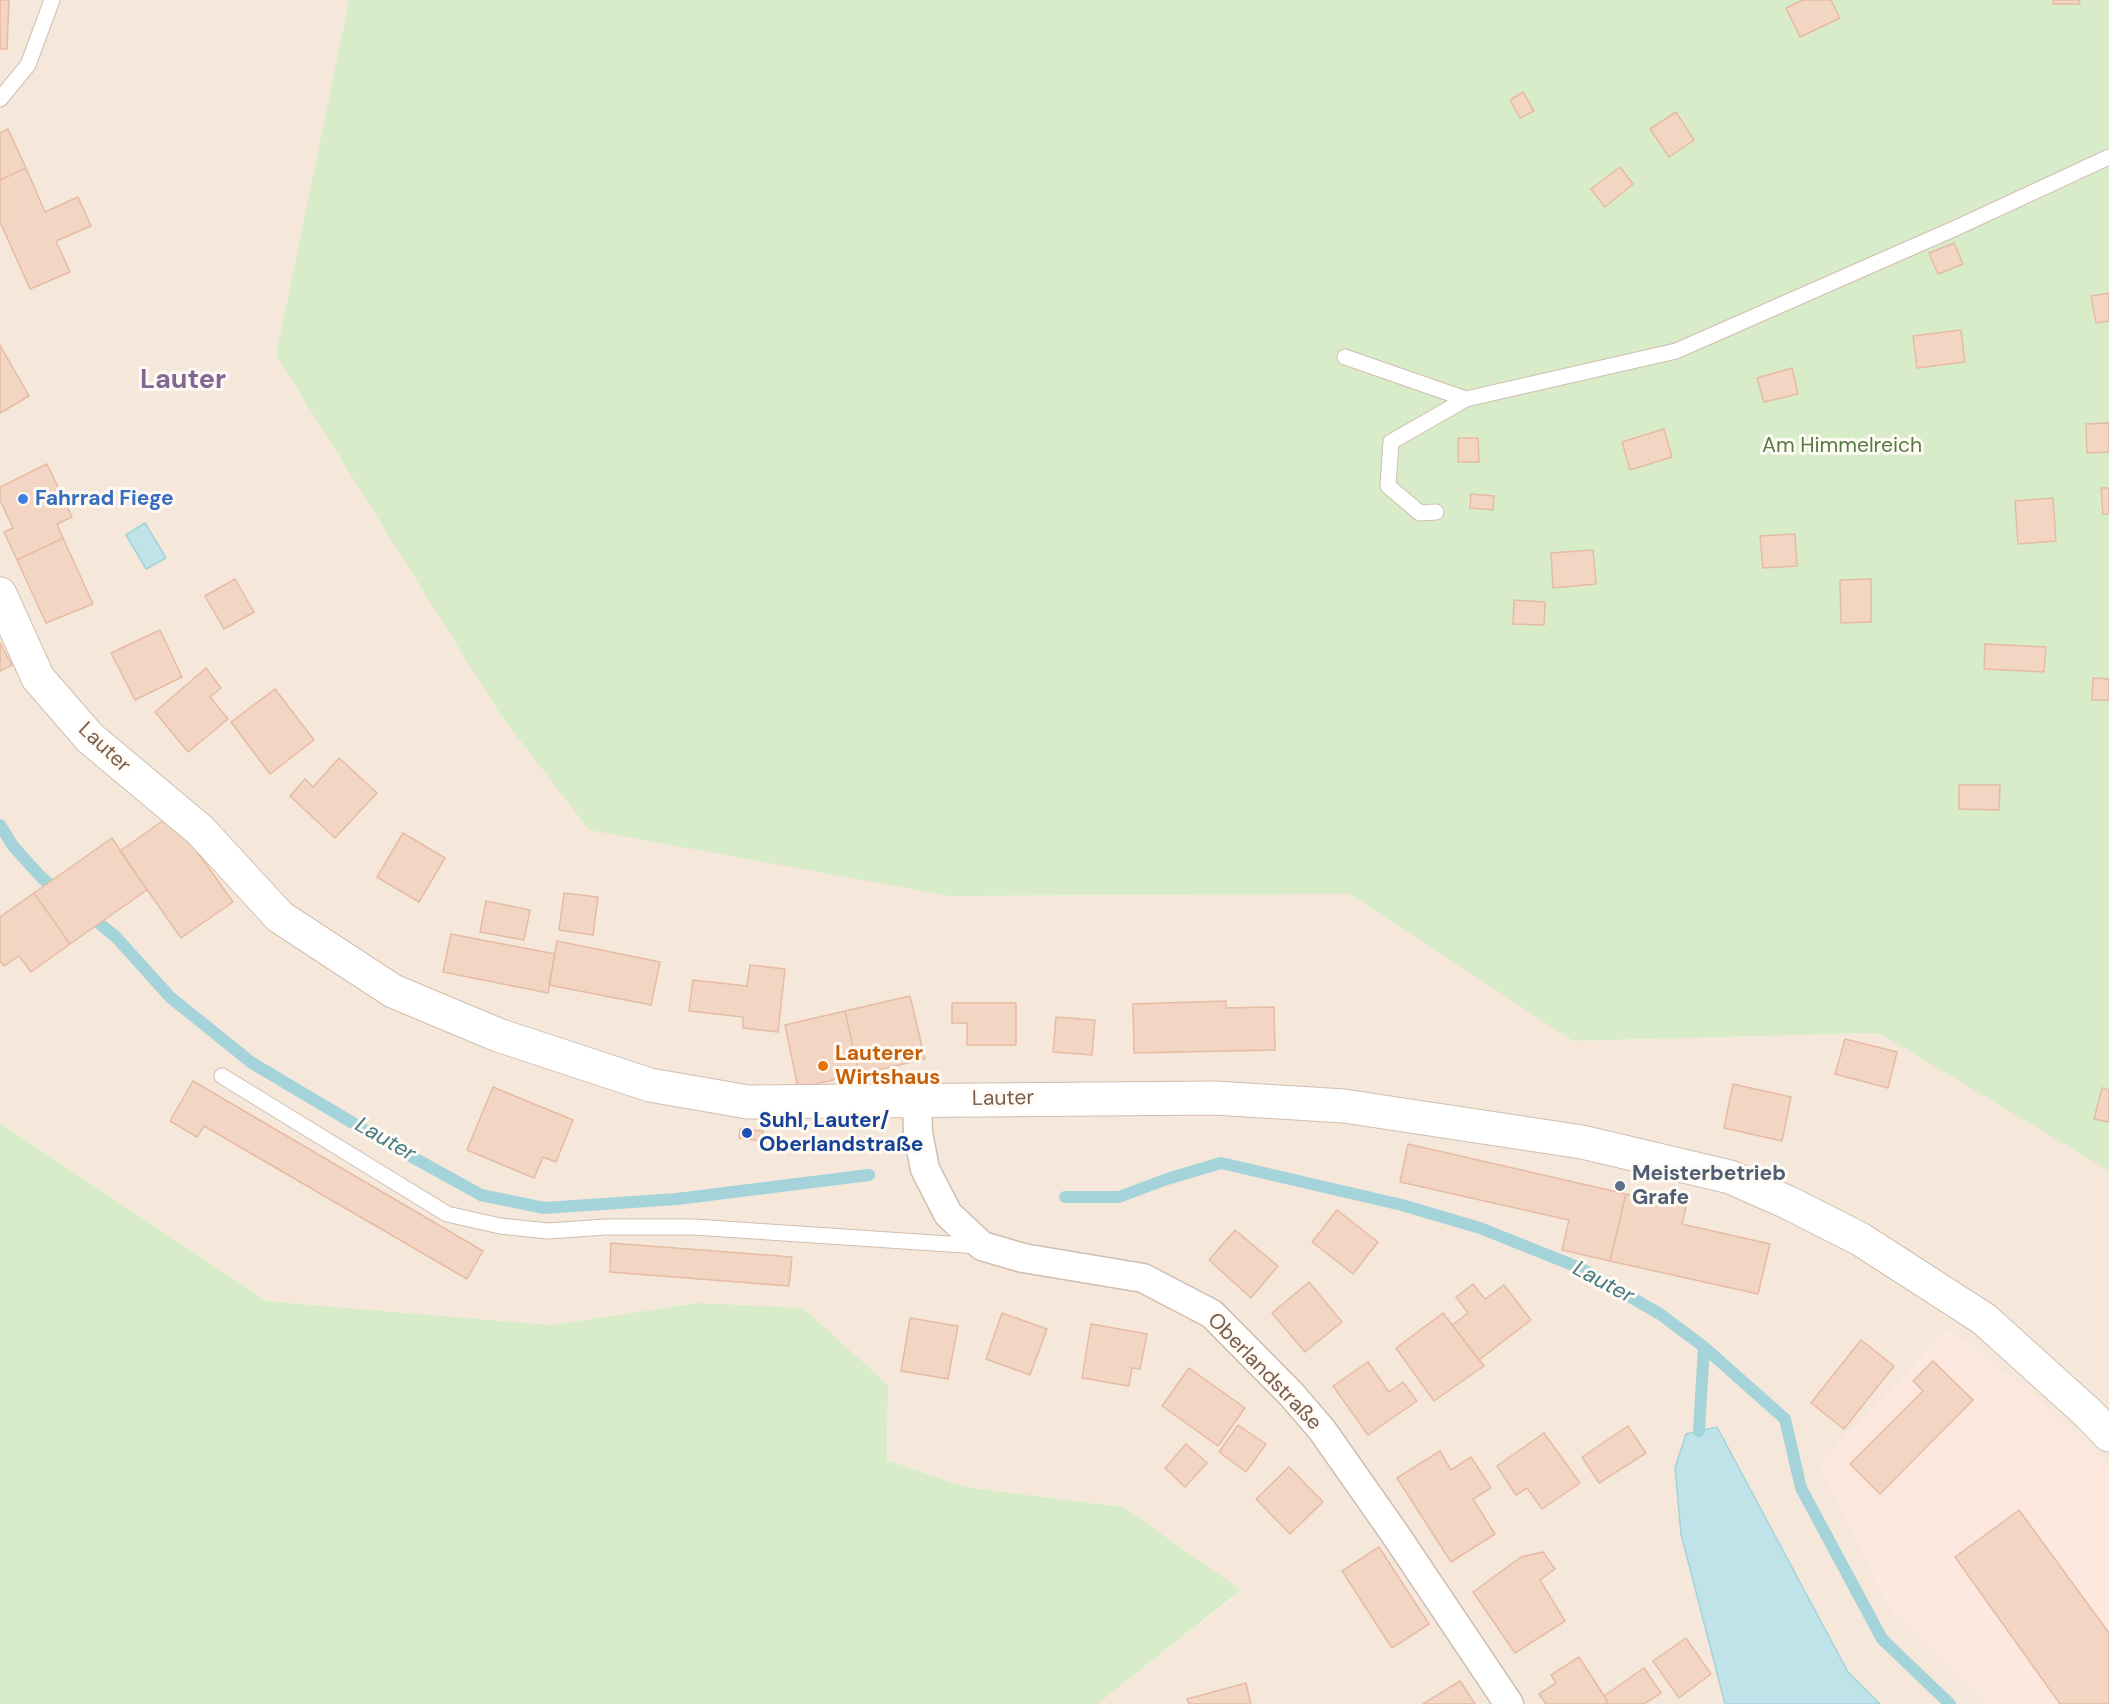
<!DOCTYPE html>
<meta charset="utf-8">
<style>
body{margin:0}
canvas{display:block;background:#fdf6ec}
</style>
<canvas width="2109" height="1704"></canvas>
<script>
const context = document.querySelector('canvas').getContext('2d');
context.lineJoin = 'round';
function paint(path, color) { context.fillStyle = color; context.fill(path, 'evenodd'); }
const toPath = rows => new Path2D(rows.map(r => 'M' + r).join(''));
function strokePath(path, color, width, dash) { context.strokeStyle = color; context.lineWidth = width; context.lineCap = dash ? 'butt' : 'round'; context.setLineDash(dash || []); context.stroke(path); }
function label(font, color, halo, rows, align = 'center') {
  context.font = font + ' "DM Sans",sans-serif'; context.lineWidth = 6; context.setLineDash([]); context.textBaseline = 'middle'; context.strokeStyle = halo; context.fillStyle = color; for (const [text, x, y, turn = 0] of rows) {
    context.save(); context.translate(x, y); context.rotate((+turn || 0) * Math.PI / 180); context.textAlign = isNaN(turn) ? turn : align; if (halo) context.strokeText(text, 0, 0); context.fillText(text, 0, 0); context.restore();
  }
}
const residential = toPath([
 [0,0,349,0,276,355,950,896,1350,894,1573,1041,1879,1033,2109,1171,2109,1704,1098,1704,1241,1591,1123,1507,963,1487,887,1460,888,1385,697,1303,551,1325,266,1301,0,1123]
]);
const commercial = toPath([
 [1949,1329,2038,1398,2109,1466,2109,1704,1990,1704,1889,1609,1819,1463]
]);
const green = toPath([
 [349,0,2109,0,2109,1171,1879,1033,1573,1041,1350,894,950,896,589,830,500,714,276,355],
 [0,1123,266,1301,551,1325,697,1303,803,1308,888,1385,887,1460,964,1487,1123,1507,1241,1590,1098,1704,0,1704]
]);
const water = toPath([
 [145,523,166,558,146,569,126,535,145,523],
 [1717,1427,1848,1672,1880,1704,1725,1704,1681,1534,1675,1468,1686,1434,1717,1427]
]);
const stream = toPath([
 [0,825,13,846,42,878,61,893],
 [89,915,116,937,170,997,252,1063,385,1142,481,1195,544,1208,677,1199,869,1175],
 [1065,1197,1119,1197,1167,1179,1221,1163,1402,1205,1480,1228,1580,1268,1660,1314,1704,1347,1785,1419,1801,1488,1882,1639,1950,1704],
 [1699,1431,1704,1347]
]);
const building = toPath([
 [0,0,9,0,7,49,0,49,0,0],
 [1803,0,1831,0,1840,18,1800,37,1786,8,1803,0],
 [2053,0,2079,0,2080,4,2053,4,2053,0],
 [1523,92,1534,111,1520,118,1510,100,1523,92],
 [1676,112,1694,140,1669,157,1650,129,1676,112],
 [8,129,26,168,0,180,0,133,8,129],
 [1620,167,1633,184,1605,207,1591,189,1620,167],
 [26,168,45,212,78,197,91,226,56,241,70,272,30,289,0,222,0,180,26,168],
 [1954,243,1963,264,1938,274,1929,253,1954,243],
 [2109,293,2109,321,2096,323,2091,296,2109,293],
 [1961,330,1965,362,1917,368,1913,336,1961,330],
 [0,345,29,396,0,413,0,345],
 [1792,368,1798,394,1764,402,1757,378,1792,368],
 [2109,423,2109,452,2087,453,2086,424,2109,423],
 [1664,429,1672,457,1630,470,1622,442,1664,429],
 [1458,438,1478,438,1479,462,1458,462,1458,438],
 [47,464,72,517,57,524,63,538,17,560,4,532,13,528,0,500,0,487,47,464],
 [2101,488,2109,488,2109,514,2103,514,2101,488],
 [1471,494,1494,496,1493,510,1470,508,1471,494],
 [2053,498,2056,541,2018,544,2015,501,2053,498],
 [1795,534,1797,566,1763,568,1760,536,1795,534],
 [63,538,93,604,46,623,17,560,63,538],
 [1593,550,1596,584,1553,588,1551,553,1593,550],
 [235,579,254,612,224,629,205,596,235,579],
 [1871,579,1871,622,1841,623,1840,580,1871,579],
 [1514,600,1545,602,1544,625,1513,624,1514,600],
 [160,630,182,677,135,700,111,653,160,630],
 [0,643,12,665,0,671,0,643],
 [1985,644,2046,647,2044,672,1984,669,1985,644],
 [206,668,221,688,210,697,228,719,188,752,155,712,206,668],
 [2093,678,2109,679,2109,700,2092,700,2093,678],
 [275,689,314,740,270,774,231,722,275,689],
 [339,758,377,793,335,838,290,796,305,779,313,787,339,758],
 [1959,785,2000,785,1999,810,1959,809,1959,785],
 [171,815,233,902,181,938,120,851,171,815],
 [403,833,445,858,419,902,377,877,403,833],
 [112,838,147,890,70,944,34,893,112,838],
 [34,893,70,944,31,972,19,956,4,966,0,961,0,917,34,893],
 [564,893,598,897,593,935,559,930,564,893],
 [486,901,530,910,524,940,480,932,486,901],
 [451,934,555,954,548,993,443,972,451,934],
 [557,941,660,962,651,1005,549,985,557,941],
 [750,965,785,969,778,1032,743,1028,743,1017,689,1011,693,980,747,986,750,965],
 [910,996,925,1059,859,1074,845,1011,910,996],
 [1226,1001,1226,1008,1274,1007,1275,1050,1134,1053,1133,1004,1226,1001],
 [952,1003,1016,1003,1016,1045,967,1045,967,1023,952,1023,952,1003],
 [845,1011,859,1074,798,1088,785,1025,845,1011],
 [1056,1017,1095,1020,1092,1055,1053,1052,1056,1017],
 [1845,1039,1897,1052,1888,1088,1835,1074,1845,1039],
 [193,1081,483,1251,467,1279,204,1126,197,1137,170,1121,193,1081],
 [1733,1084,1791,1097,1782,1141,1724,1128,1733,1084],
 [493,1087,573,1120,556,1162,543,1157,534,1178,467,1150,493,1087],
 [2102,1088,2109,1090,2109,1122,2094,1119,2102,1088],
 [740,1129,763,1131,762,1141,739,1138,740,1129],
 [1408,1144,1626,1194,1610,1261,1562,1250,1569,1220,1400,1182,1408,1144],
 [1626,1194,1686,1207,1682,1224,1770,1244,1758,1294,1610,1261,1626,1194],
 [1337,1210,1378,1242,1353,1274,1312,1242,1337,1210],
 [1235,1230,1278,1266,1251,1298,1209,1260,1235,1230],
 [611,1243,792,1257,789,1286,610,1272,611,1243],
 [1309,1282,1342,1322,1305,1352,1272,1313,1309,1282],
 [1473,1284,1485,1299,1504,1285,1531,1320,1479,1360,1452,1325,1468,1313,1456,1297,1473,1284],
 [1002,1313,1047,1329,1030,1375,986,1359,1002,1313],
 [1443,1313,1484,1366,1434,1401,1396,1348,1443,1313],
 [910,1318,958,1326,948,1379,901,1371,910,1318],
 [1091,1324,1147,1334,1140,1369,1132,1368,1129,1386,1082,1378,1091,1324],
 [1861,1340,1894,1366,1844,1429,1811,1403,1861,1340],
 [1933,1361,1973,1400,1880,1494,1850,1464,1923,1391,1913,1381,1933,1361],
 [1368,1362,1389,1392,1403,1382,1417,1401,1368,1435,1333,1386,1368,1362],
 [1189,1368,1245,1408,1218,1446,1162,1406,1189,1368],
 [1238,1425,1266,1444,1246,1472,1219,1452,1238,1425],
 [1628,1426,1646,1453,1599,1483,1582,1457,1628,1426],
 [1544,1433,1580,1483,1542,1509,1527,1488,1516,1495,1497,1466,1544,1433],
 [1186,1444,1207,1463,1185,1487,1165,1468,1186,1444],
 [1440,1451,1451,1470,1471,1457,1491,1488,1473,1499,1495,1534,1451,1562,1397,1478,1440,1451],
 [1289,1467,1323,1502,1290,1534,1256,1499,1289,1467],
 [2019,1510,2109,1633,2109,1704,2060,1704,1955,1557,2019,1510],
 [1379,1547,1429,1624,1392,1648,1342,1571,1379,1547],
 [1543,1552,1555,1569,1540,1580,1565,1621,1515,1653,1473,1592,1521,1557,1543,1552],
 [1686,1638,1711,1674,1679,1698,1653,1661,1686,1638],
 [1579,1657,1608,1702,1604,1704,1546,1704,1539,1694,1556,1683,1551,1675,1579,1657],
 [1644,1668,1661,1693,1644,1704,1604,1704,1608,1702,1604,1696,1644,1668],
 [1460,1681,1475,1704,1423,1704,1460,1681],
 [1246,1683,1251,1704,1189,1704,1187,1699,1246,1683]
]);
const service = toPath([
 [0,99,28,65,52,0],
 [1345,357,1466,399,1676,351,1958,227,2109,157],
 [1436,512,1420,513,1388,486,1391,442,1466,399],
 [222,1076,447,1214,500,1226,548,1231,606,1227,694,1227,979,1246]
]);
const minor = toPath([
 [917,1100,918,1133,925,1169,948,1214,982,1246,1023,1258,1143,1278,1212,1314,1292,1395,1322,1430,1395,1534,1509,1704]
]);
const tertiary = toPath([
 [0,594,38,678,90,738,200,830,280,917,393,991,498,1035,650,1085,748,1102,1215,1098,1344,1106,1582,1142,1730,1177,1789,1203,1860,1239,1984,1319,2088,1413,2109,1435]
]);
const markers = [
 [23,499,6,"#3f7fe0"],
 [823,1066,6,"#e8710a"],
 [747,1133,6,"#1a4fb4"],
 [1620,1186,6,"#5c6f8a"]
];
const parkNames = [
 ["Am Himmelreich",1842,446]
];
const shopNames = [
 ["Fahrrad Fiege",35,499]
];
const streetNames = [
 ["Lauter",104,748,43],
 ["Lauter",1003,1099,-1],
 ["Oberlandstraße",1264,1372,46]
];
const foodNames = [
 ["Lauterer",835,1054],
 ["Wirtshaus",835,1078]
];
const transitNames = [
 ["Suhl, Lauter/",759,1121],
 ["Oberlandstraße",759,1145]
];
const serviceNames = [
 ["Meisterbetrieb",1632,1174],
 ["Grafe",1632,1198]
];
const waterNames = [
 ["Lauter",385,1140,30],
 ["Lauter",1603,1283,28]
];
const districtNames = [
 ["Lauter",183,381]
];
paint(residential, '#f5e8da');
paint(commercial, '#fde8e0');
paint(green, '#d8ecc9');
paint(water, '#bfe3e8');
strokePath(water, '#a5d3da', 1.5);
strokePath(stream, '#a5d3da', 12);
paint(building, '#f3d5c3');
strokePath(building, '#e6bba3', 1.5);
strokePath(service, '#d1beb0', 17);
strokePath(minor, '#d1beb0', 31);
strokePath(tertiary, '#d1beb0', 35);
strokePath(service, '#fff', 15);
strokePath(minor, '#fff', 28);
strokePath(tertiary, '#fff', 33);
for (const [x, y, r, color] of markers) { const dot = new Path2D(); dot.arc(x, y, r, 0, 2 * Math.PI); context.fillStyle = color; context.fill(dot); strokePath(dot, '#fffaf3', 2); }
label('21px', '#537a41', '#fffaf3', parkNames);
label('bold 21px', '#366cbe', '#fffaf3', shopNames, 'left');
label('21px', '#7a5c4d', '#fffaf3', streetNames);
label('bold 21px', '#c56008', '#fffaf3', foodNames, 'left');
label('bold 21px', '#164399', '#fffaf3', transitNames, 'left');
label('bold 21px', '#4e5e75', '#fffaf3', serviceNames, 'left');
label('italic 22px', '#437c86', '#fffaf3', waterNames);
label('bold 27px', '#846695', '#fffaf3', districtNames);
</script>
